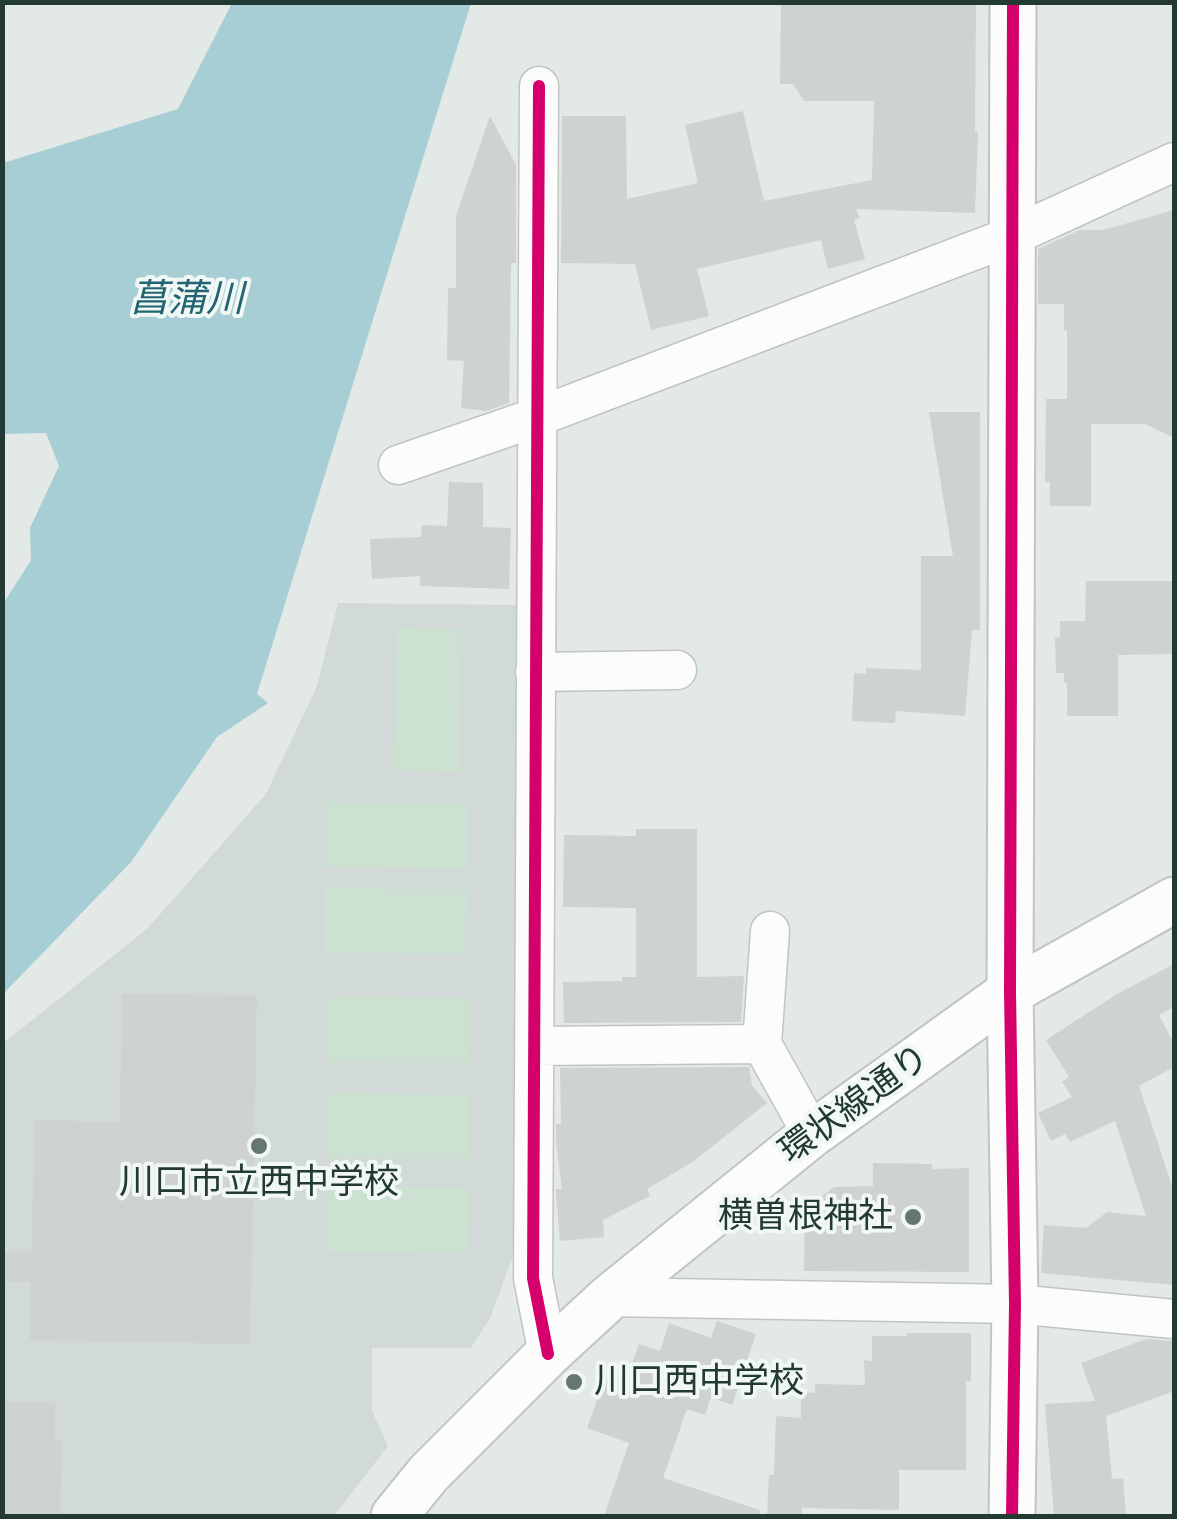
<!DOCTYPE html>
<meta charset="utf-8">
<style>
body{margin:0}
#map{position:relative;width:1177px;height:1519px;overflow:hidden;background:#e3e9e6;font-family:"PT Sans Narrow",sans-serif}
canvas{display:block}
.frame{position:absolute;inset:0;border:5px solid #233a34;pointer-events:none}
</style>
<div id="map">
<canvas width="1177" height="1519"></canvas>
<div class="frame"></div>
</div>
<script>
const context = document.querySelector('canvas').getContext('2d');
context.lineJoin = 'round';
function paint(path, color) { context.fillStyle = color; context.fill(path, 'evenodd'); }
const toPath = rows => new Path2D(rows.map(r => 'M' + r).join(''));
function strokePath(path, color, width, dash) { context.strokeStyle = color; context.lineWidth = width; context.lineCap = dash ? 'butt' : 'round'; context.setLineDash(dash || []); context.stroke(path); }
function label(font, color, halo, rows, align = 'center') {
  context.font = font + ' "PT Sans Narrow","Noto Sans JP",sans-serif'; context.lineWidth = 8; context.setLineDash([]); context.textBaseline = 'middle'; context.strokeStyle = halo; context.fillStyle = color; for (const [text, x, y, turn = 0] of rows) {
    context.save(); context.translate(x, y); context.rotate((+turn || 0) * Math.PI / 180); context.textAlign = isNaN(turn) ? turn : align; if (halo) context.strokeText(text, 0, 0); context.fillText(text, 0, 0); context.restore();
  }
}
const built = toPath([
 [338,603,517,605,516,1248,490,1318,471,1348,372,1348,372,1411,388,1446,334,1516,3,1516,2,1044,147,929,266,794,317,686]
]);
const green = toPath([
 [397,628,462,630,459,772,394,770],
 [326,802,468,803,468,868,326,867],
 [325,888,467,889,466,954,324,953],
 [328,997,470,998,469,1063,327,1062],
 [327,1093,469,1095,469,1159,327,1158],
 [327,1187,469,1188,468,1253,327,1252]
]);
const water = toPath([
 [232,3,471,3,257,694,268,703,217,737,131,862,3,994,3,604,31,560,30,528,59,466,46,433,3,434,3,163,178,109]
]);
const building = toPath([
 [781,2,976,2,975,131,978,132,975,213,856,209,860,218,854,220,865,259,828,269,821,240,697,269,709,316,651,330,635,264,561,263,562,116,626,116,627,199,698,183,685,125,743,111,764,201,872,180,874,101,804,101,793,84,780,84],
 [490,116,516,165,516,263,511,263,509,403,486,411,461,408,464,361,447,360,448,288,456,288,456,216],
 [1174,210,1174,438,1145,424,1091,424,1091,506,1050,506,1050,482,1045,482,1046,399,1067,399,1067,330,1064,330,1064,304,1038,304,1038,249,1080,230,1103,230],
 [929,412,980,412,980,630,972,630,965,716,896,711,895,723,852,721,854,673,866,674,866,668,921,670,921,556,953,556],
 [449,482,483,483,483,527,511,528,509,589,420,586,420,576,372,579,370,539,421,537,422,525,447,526],
 [1086,581,1174,581,1174,654,1118,655,1118,716,1067,716,1067,683,1064,683,1064,673,1056,673,1055,638,1060,637,1060,621,1085,621],
 [636,829,697,829,697,977,744,976,741,1022,564,1023,563,982,622,981,622,977,636,977,636,908,563,907,564,835,636,836],
 [1174,964,1174,1007,1159,1015,1174,1044,1174,1067,1139,1086,1174,1192,1174,1285,1041,1273,1044,1225,1086,1228,1107,1212,1146,1216,1115,1121,1070,1142,1065,1134,1051,1141,1038,1113,1072,1097,1062,1082,1069,1077,1046,1040,1117,994],
 [122,994,257,996,250,1344,30,1340,31,1282,2,1281,2,1251,32,1251,34,1120,120,1122],
 [749,1067,752,1086,767,1103,694,1161,647,1189,650,1196,603,1220,604,1237,560,1241,556,1193,556,1189,562,1189,556,1142,556,1124,561,1124,560,1068],
 [873,1163,932,1164,933,1169,969,1168,969,1272,804,1271,805,1209,834,1187,873,1186],
 [717,1321,756,1334,732,1405,711,1397,705,1415,687,1409,663,1478,760,1510,759,1516,604,1516,629,1443,587,1428,608,1370,627,1377,639,1344,660,1351,669,1323,711,1338],
 [907,1333,971,1333,971,1381,966,1381,966,1470,899,1470,899,1510,802,1508,802,1516,767,1516,769,1475,774,1475,776,1416,801,1418,801,1392,815,1393,815,1384,865,1385,864,1360,872,1361,872,1336,907,1336],
 [1146,1339,1174,1341,1174,1391,1106,1416,1112,1479,1123,1478,1126,1516,1054,1516,1045,1404,1095,1401,1081,1363],
 [2,1402,55,1403,55,1440,62,1440,60,1516,2,1516]
]);
const minor = toPath([
 [539,86,533,1278,548,1354],
 [398,465,537,417,1012,236,1174,162],
 [535,672,677,670],
 [762,1044,770,931],
 [534,1046,762,1044,812,1134],
 [610,1297,1015,1304,1174,1319]
]);
const tertiary = toPath([
 [394,1516,429,1473,548,1354,610,1297,812,1134,1010,992,1174,900],
 [1012,1516,1015,1304,1010,992,1013,2]
]);
const cycleway = toPath([
 [539,86,533,1278,548,1354],
 [1012,1516,1015,1304,1010,992,1013,2]
]);
const markers = [
 [259,1146,10,"#667772"],
 [913,1217,10,"#667772"],
 [574,1382,10,"#667772"]
];
const streetNames = [
 ["環状線通り",855,1105,-36]
];
const poiNames = [
 ["川口市立西中学校",259,1183],
 ["横曽根神社",893,1217,"right"],
 ["川口西中学校",594,1382,"left"]
];
const waterNames = [
 ["菖蒲川",187,300]
];
paint(built, '#d1dad6');
paint(green, '#cde1d3');
paint(water, '#a6ced4');
paint(building, '#ced2d0');
strokePath(minor, '#c0c5c3', 41);
strokePath(tertiary, '#c0c5c3', 49);
strokePath(minor, '#fbfcfb', 38);
strokePath(tertiary, '#fbfcfb', 45);
strokePath(cycleway, '#d6006c', 12);
for (const [x, y, r, color] of markers) { const dot = new Path2D(); dot.arc(x, y, r, 0, 2 * Math.PI); context.fillStyle = color; context.fill(dot); strokePath(dot, '#f1f7f4', 4); }
label('35px', '#233a34', '#f1f7f4', streetNames);
label('35px', '#233a34', '#f1f7f4', poiNames);
label('italic 38px', '#216472', '#f1f7f4', waterNames);
</script>
